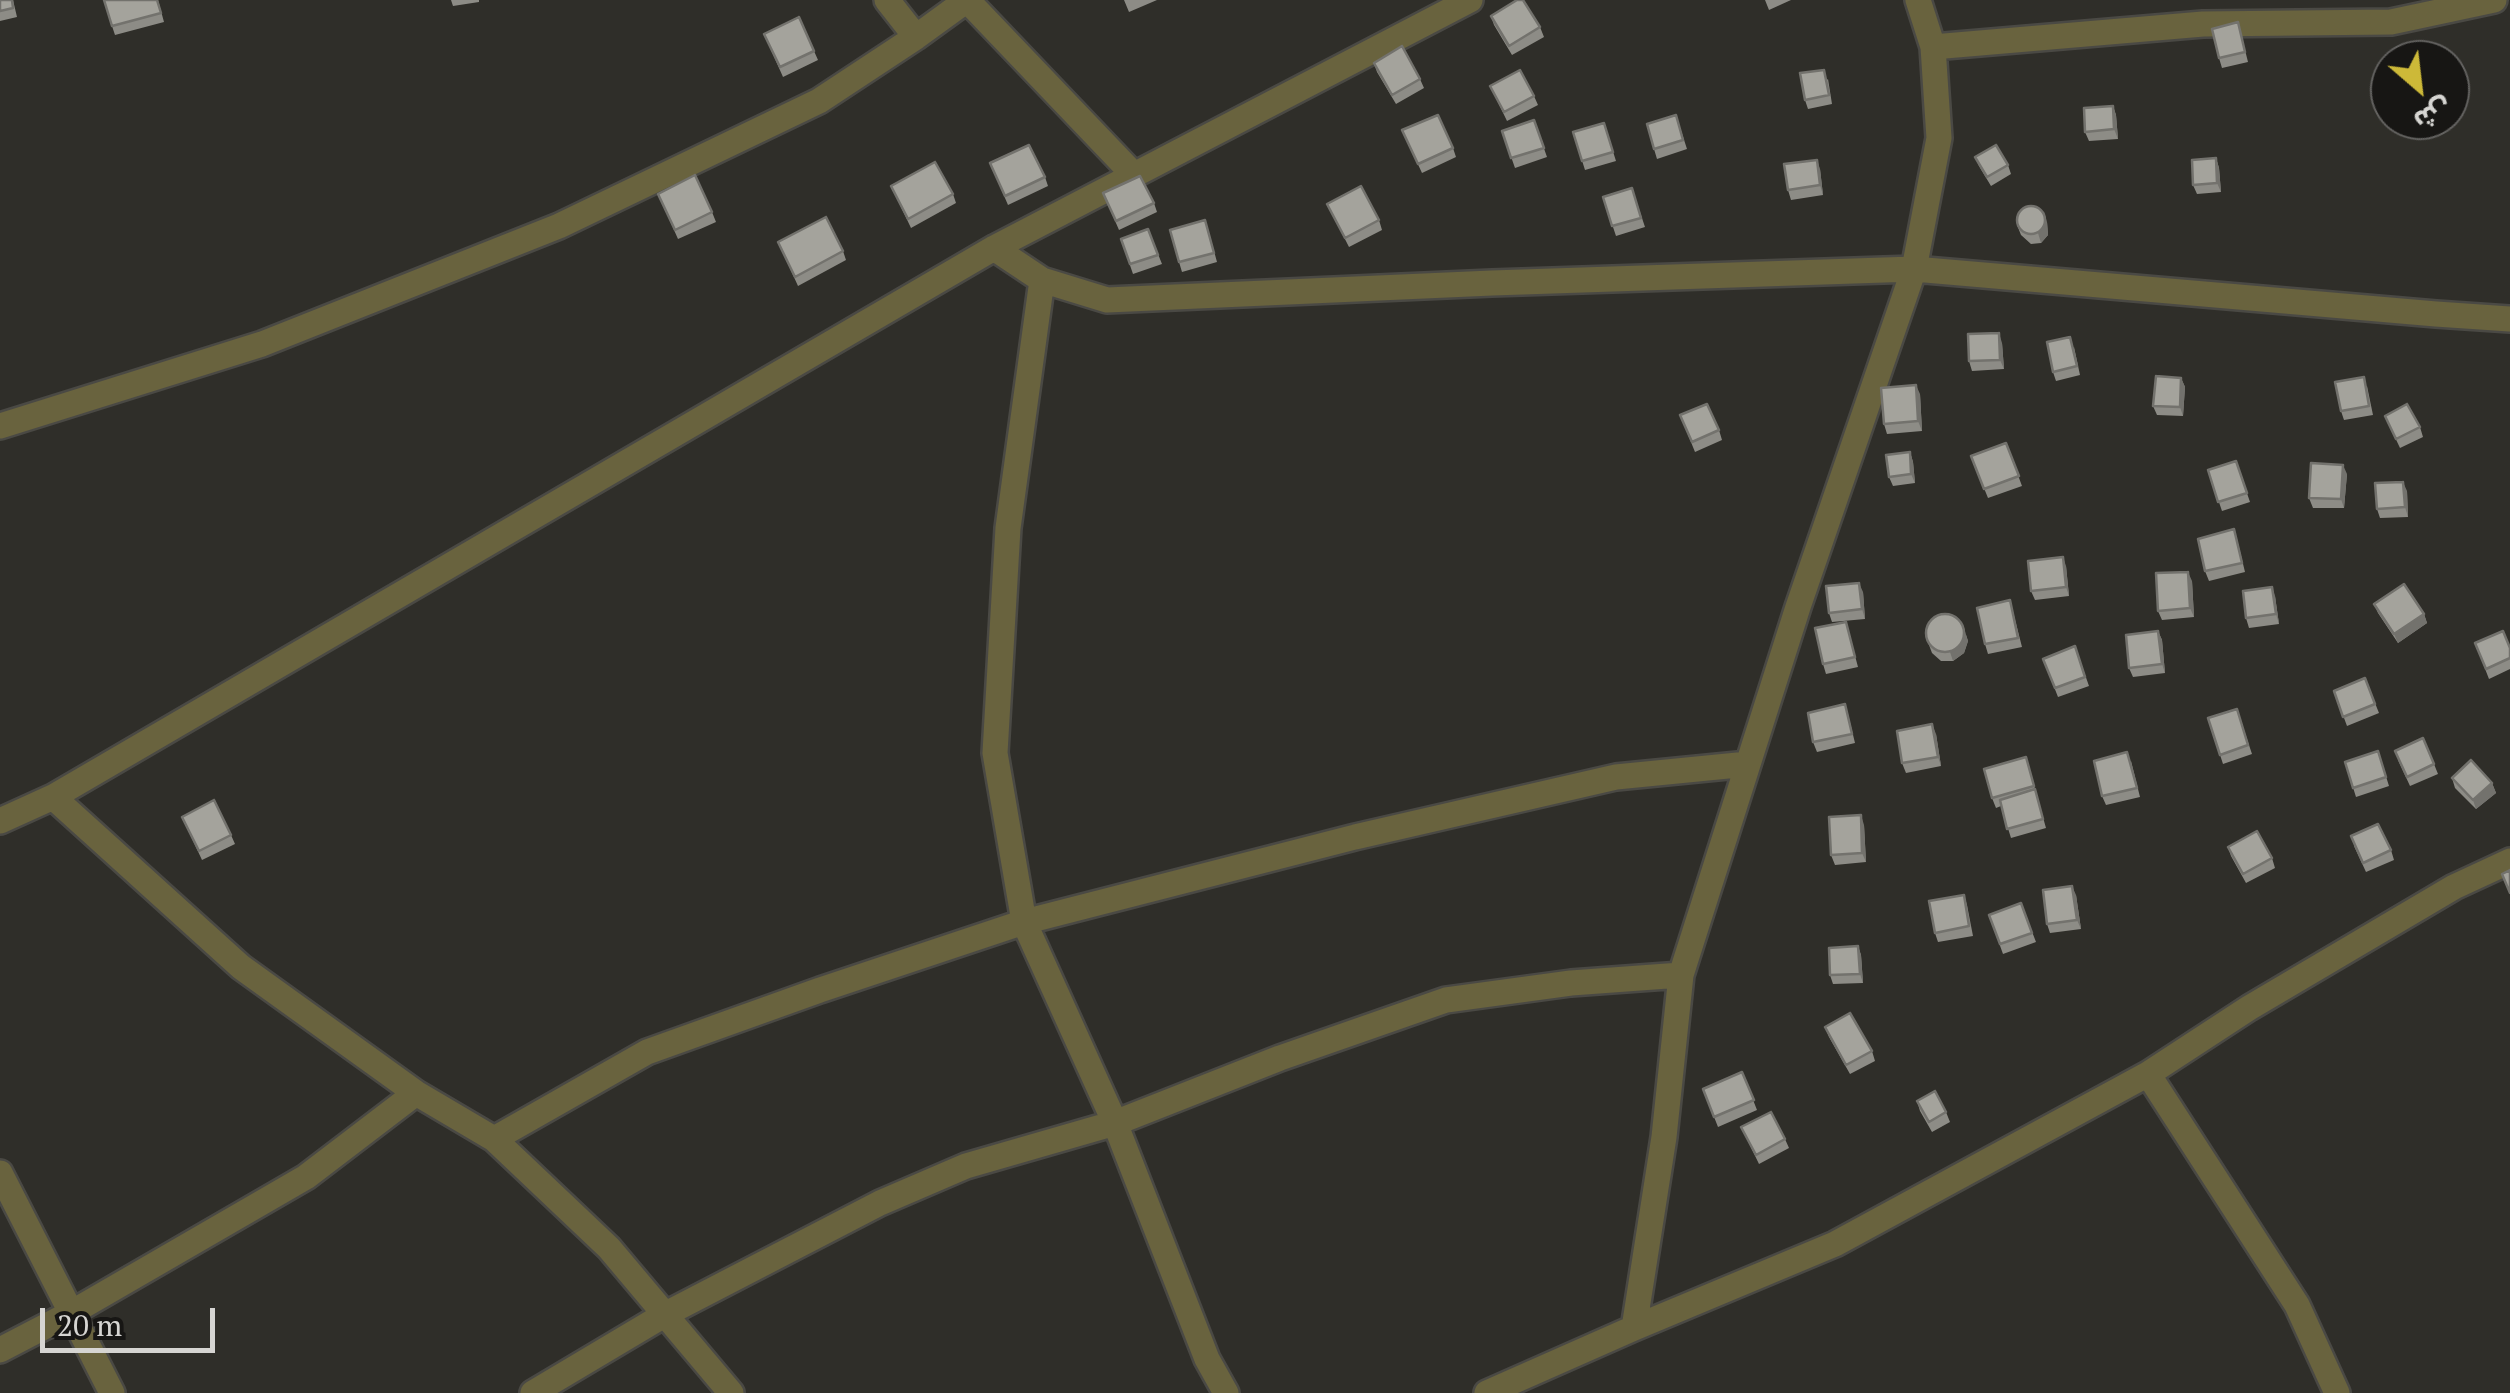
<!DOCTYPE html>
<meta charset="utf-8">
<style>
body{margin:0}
#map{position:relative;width:2510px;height:1393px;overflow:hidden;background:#2f2e29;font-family:"PT Serif","Noto Sans Arabic",serif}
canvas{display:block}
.north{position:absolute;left:2370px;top:40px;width:100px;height:100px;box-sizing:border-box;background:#171614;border:2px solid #636260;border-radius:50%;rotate:152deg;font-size:28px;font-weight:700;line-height:40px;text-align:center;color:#d6d5d2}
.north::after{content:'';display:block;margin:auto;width:35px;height:45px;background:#cdb938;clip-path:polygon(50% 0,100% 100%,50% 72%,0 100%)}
.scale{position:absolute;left:40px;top:1308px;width:175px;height:45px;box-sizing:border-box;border:5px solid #d6d5d2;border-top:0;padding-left:12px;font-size:30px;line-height:35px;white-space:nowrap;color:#d6d5d2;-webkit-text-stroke:8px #171614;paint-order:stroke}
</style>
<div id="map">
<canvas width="2510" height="1393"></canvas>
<div class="north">ش</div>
<div class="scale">20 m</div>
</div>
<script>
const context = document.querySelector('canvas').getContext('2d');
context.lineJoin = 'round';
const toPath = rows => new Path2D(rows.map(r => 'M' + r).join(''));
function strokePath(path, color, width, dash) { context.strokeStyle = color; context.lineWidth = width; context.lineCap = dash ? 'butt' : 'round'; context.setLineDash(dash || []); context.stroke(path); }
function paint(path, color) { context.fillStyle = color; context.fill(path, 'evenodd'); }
const street = toPath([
 [887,0,916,37],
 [967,0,1134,175],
 [1933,47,2203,24,2391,22,2494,0],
 [994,248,1042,280,1107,300,1492,283,1914,269,2436,314,2510,319],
 [1042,280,1008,528,995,753,1024,922,1115,1123,1207,1359,1226,1393],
 [0,426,262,344,559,226,819,101,916,37,967,0],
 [53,797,241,967,416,1093,494,1139,609,1248,731,1393],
 [0,821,53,797,994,248,1470,0],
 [2148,1074,2297,1305,2337,1393],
 [494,1139,647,1052,820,990,1024,922,1355,837,1616,777,1748,764],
 [0,1173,112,1393],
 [1634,1328,1664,1137,1681,975,1798,607,1914,269,1939,138,1933,47,1918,0],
 [0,1350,71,1313,306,1177,416,1093],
 [533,1393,664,1315,880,1203,966,1166,1115,1123,1280,1058,1446,1000,1571,983,1681,975],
 [1487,1393,1634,1328,1835,1244,2148,1074,2249,1008,2454,887,2510,861]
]);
const wall = toPath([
 [0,0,13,0,17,17,0,21],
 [158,0,164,22,115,35,112,26],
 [451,0,479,0,479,2,453,6],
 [1124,0,1157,0,1129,12],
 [1765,0,1791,0,1769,10],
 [1491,16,1540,27,1544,37,1512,55,1494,25],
 [2238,22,2248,62,2222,68,2219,58],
 [764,34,814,51,818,60,783,77],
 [1374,63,1420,79,1424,88,1396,104,1377,72],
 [1828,79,1832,104,1808,109,1805,100],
 [1490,86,1534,96,1538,105,1507,121],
 [2113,106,2116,115,2118,139,2089,141,2085,132],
 [1676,115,1687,149,1657,159,1654,149],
 [1534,120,1547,157,1515,168,1502,131],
 [1604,123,1616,161,1585,170,1573,132],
 [1402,130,1453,148,1456,157,1422,173],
 [1975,157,2008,165,2011,174,1991,186,1979,166],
 [2216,158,2219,168,2221,192,2197,194,2193,185],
 [990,163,1045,177,1048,186,1008,205],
 [1820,169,1823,195,1791,200,1788,190],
 [891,186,953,194,956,203,911,228],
 [1632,188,1645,227,1616,236,1603,197],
 [1103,193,1154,203,1157,212,1119,230],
 [658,194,712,212,716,222,678,239],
 [1327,204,1379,220,1382,230,1349,247],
 [2047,222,2048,235,2041,243,2031,244,2021,235,2017,225],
 [1148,229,1162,264,1133,274,1121,239],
 [1208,229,1217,262,1182,272,1179,262],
 [778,242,843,251,846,260,798,286],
 [2002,343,2004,369,1972,371,1969,361],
 [2074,347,2080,375,2056,381,2053,372],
 [2181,378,2185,387,2183,416,2157,415,2153,406],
 [2367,386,2373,415,2344,420,2341,411],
 [1920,394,1922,431,1887,434,1884,424],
 [1680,415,1719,430,1722,440,1695,452],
 [2385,416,2420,427,2423,437,2400,448],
 [2006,443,2022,486,1988,498,1971,456],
 [1910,452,1913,462,1915,483,1893,486,1889,477],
 [2236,461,2250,502,2222,511,2208,470],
 [2347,474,2344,508,2313,508,2309,498],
 [2407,491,2408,517,2380,518,2377,509],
 [2237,539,2245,572,2209,581,2205,571],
 [2066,566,2069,596,2035,600,2031,591],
 [2192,581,2194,617,2162,620,2158,611],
 [1863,592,1865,619,1832,622,1829,613],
 [2275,596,2279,624,2249,628,2246,618],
 [2010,600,2022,647,1988,654,1985,644],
 [2374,604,2424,614,2427,623,2398,643,2378,613],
 [1846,622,1858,667,1826,674,1823,664],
 [2158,631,2162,640,2165,673,2133,677,2129,668],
 [1966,635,1968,641,1964,653,1953,661,1941,661,1932,653,1926,637],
 [2475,643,2510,648,2510,669,2489,679],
 [2075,646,2089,686,2058,697,2043,659],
 [2365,678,2379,713,2347,726,2334,691],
 [2237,709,2252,754,2223,764,2208,718],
 [1848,714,1855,743,1817,752,1813,742],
 [1936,734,1941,766,1906,773,1902,763],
 [2378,751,2389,786,2356,797,2345,762],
 [2026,757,2046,828,2011,838,2001,806,1996,808,1992,798],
 [2398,760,2434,764,2438,774,2410,786],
 [2131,761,2140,797,2106,805,2102,796],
 [2452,778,2492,783,2496,793,2476,809,2455,788],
 [182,817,231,835,235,844,202,860],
 [1864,825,1866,862,1835,865,1831,855],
 [2354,846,2391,850,2394,860,2366,872],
 [2228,847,2272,858,2275,868,2246,883,2231,856],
 [1964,895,1967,905,1973,936,1938,942,1935,933],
 [2076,895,2081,929,2050,933,2047,924],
 [2021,903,2036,942,2003,954,1989,915],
 [1858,946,1861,955,1863,983,1833,984,1830,975],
 [1825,1027,1872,1051,1875,1061,1850,1074,1829,1037],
 [1742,1072,1757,1110,1718,1127,1703,1089],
 [1917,1101,1946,1112,1950,1122,1932,1132,1920,1111],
 [1741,1127,1785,1139,1789,1148,1759,1164]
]);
const shadedWall = toPath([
 [2113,106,2116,115,2118,139,2114,129],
 [2216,158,2219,168,2221,192,2217,183],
 [1817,160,1820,169,1823,195,1820,185],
 [2044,212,2047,222,2048,235,2041,243,2038,233],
 [1999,333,2002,343,2004,369,2000,360],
 [2181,378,2185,387,2183,416,2180,407],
 [1916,385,1920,394,1922,431,1918,421],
 [1910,452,1913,462,1915,483,1911,474],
 [2343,465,2347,474,2344,508,2341,499],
 [2403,482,2407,491,2408,517,2405,507],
 [2063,557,2066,566,2069,596,2066,587],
 [2188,572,2192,581,2194,617,2190,608],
 [1859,583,1863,592,1865,619,1862,609],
 [2272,587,2275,596,2279,624,2276,614],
 [2424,614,2427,623,2398,643,2394,634],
 [1963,625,1968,641,1964,653,1953,661,1950,652],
 [2158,631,2162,640,2165,673,2162,664],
 [1932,724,1936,734,1941,766,1938,757],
 [2492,783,2496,793,2476,809,2473,800],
 [1861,815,1864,825,1866,862,1862,853],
 [2072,886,2076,895,2081,929,2077,920],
 [1858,946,1861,955,1863,983,1860,974]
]);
const building = toPath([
 [0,0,12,0,13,8,0,11,0,0],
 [104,0,157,0,161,13,112,26,104,0],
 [1517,0,1523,0,1540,27,1509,46,1491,16,1517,0],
 [799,17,814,51,780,67,764,34,799,17],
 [2238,22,2245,52,2219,58,2212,29,2238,22],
 [1402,46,1420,79,1392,95,1374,63,1402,46],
 [1520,70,1534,96,1504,112,1490,86,1520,70],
 [1824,70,1829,95,1805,100,1800,73,1824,70],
 [2113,106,2114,129,2085,132,2084,108,2113,106],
 [1438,115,1453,148,1418,164,1402,130,1438,115],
 [1676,115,1683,140,1654,149,1647,124,1676,115],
 [1534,120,1544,148,1511,158,1502,131,1534,120],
 [1604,123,1613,152,1582,161,1573,132,1604,123],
 [1029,145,1045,177,1005,196,990,163,1029,145],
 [1996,145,2008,165,1987,177,1975,157,1996,145],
 [2216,158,2217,183,2193,185,2192,160,2216,158],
 [1817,160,1820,185,1788,190,1784,164,1817,160],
 [935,162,953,194,908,219,891,186,935,162],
 [695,175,712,212,675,230,658,194,695,175],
 [1140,176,1154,203,1116,221,1103,193,1140,176],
 [1361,186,1379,220,1345,238,1327,204,1361,186],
 [1632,188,1641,218,1612,226,1603,197,1632,188],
 '2017 220a14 14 0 1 1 28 0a14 14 0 1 1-28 0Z',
 [826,217,843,251,795,277,778,242,826,217],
 [1205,220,1214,253,1179,262,1170,230,1205,220],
 [1148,229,1158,255,1130,264,1121,239,1148,229],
 [1999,333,2000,360,1969,361,1968,334,1999,333],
 [2070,337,2077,366,2053,372,2047,342,2070,337],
 [2156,376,2181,378,2180,407,2153,406,2156,376],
 [2364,377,2369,406,2341,411,2335,382,2364,377],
 [1916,385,1918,421,1884,424,1881,388,1916,385],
 [1707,404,1719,430,1692,442,1680,415,1707,404],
 [2407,404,2420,427,2396,439,2385,416,2407,404],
 [2006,443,2019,476,1984,489,1971,456,2006,443],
 [1910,452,1911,474,1889,477,1886,455,1910,452],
 [2236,461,2247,493,2218,502,2208,470,2236,461],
 [2311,463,2343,465,2341,499,2309,498,2311,463],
 [2403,482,2405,507,2377,509,2375,483,2403,482],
 [2234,529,2242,563,2205,571,2198,539,2234,529],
 [2063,557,2066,587,2031,591,2028,561,2063,557],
 [2188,572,2190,608,2158,611,2156,573,2188,572],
 [1859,583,1862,609,1829,613,1826,586,1859,583],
 [2404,584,2424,614,2394,634,2374,604,2404,584],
 [2272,587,2276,614,2246,618,2243,591,2272,587],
 [2010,600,2018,638,1985,644,1977,608,2010,600],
 '1926 633a19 19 0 1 1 38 0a19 19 0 1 1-38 0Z',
 [1846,622,1855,657,1823,664,1815,628,1846,622],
 [2158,631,2162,664,2129,668,2126,635,2158,631],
 [2503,631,2510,648,2510,658,2486,669,2475,643,2503,631],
 [2075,646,2085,677,2055,688,2043,659,2075,646],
 [2365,678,2375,704,2343,717,2334,691,2365,678],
 [1845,704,1852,734,1813,742,1808,713,1845,704],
 [2237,709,2248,745,2220,755,2208,718,2237,709],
 [1932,724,1938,757,1902,763,1897,731,1932,724],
 [2423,738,2434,764,2407,777,2395,751,2423,738],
 [2378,751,2386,777,2353,788,2345,762,2378,751],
 [2127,752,2137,788,2102,796,2094,761,2127,752],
 [2026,757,2034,786,1992,798,1984,769,2026,757],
 [2471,760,2492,783,2473,800,2452,778,2471,760],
 [2035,789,2043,819,2007,829,2000,800,2035,789],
 [214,800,231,835,199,851,182,817,214,800],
 [1861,815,1862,853,1831,855,1829,817,1861,815],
 [2378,824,2391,850,2363,863,2351,836,2378,824],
 [2257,831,2272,858,2243,874,2228,847,2257,831],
 [2510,870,2510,893,2502,874,2510,870],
 [2072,886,2077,920,2047,924,2043,890,2072,886],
 [1964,895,1969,926,1935,933,1929,901,1964,895],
 [2021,903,2032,933,2000,944,1989,915,2021,903],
 [1858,946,1860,974,1830,975,1829,948,1858,946],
 [1850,1013,1872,1051,1846,1065,1825,1027,1850,1013],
 [1742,1072,1754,1100,1714,1117,1703,1089,1742,1072],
 [1935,1091,1946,1112,1929,1122,1917,1101,1935,1091],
 [1771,1112,1785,1139,1756,1155,1741,1127,1771,1112]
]);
strokePath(street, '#4a4944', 30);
strokePath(street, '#69633e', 25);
paint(wall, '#8d8c86');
paint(shadedWall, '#73726d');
paint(building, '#a4a39c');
strokePath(building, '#73726d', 2.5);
</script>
